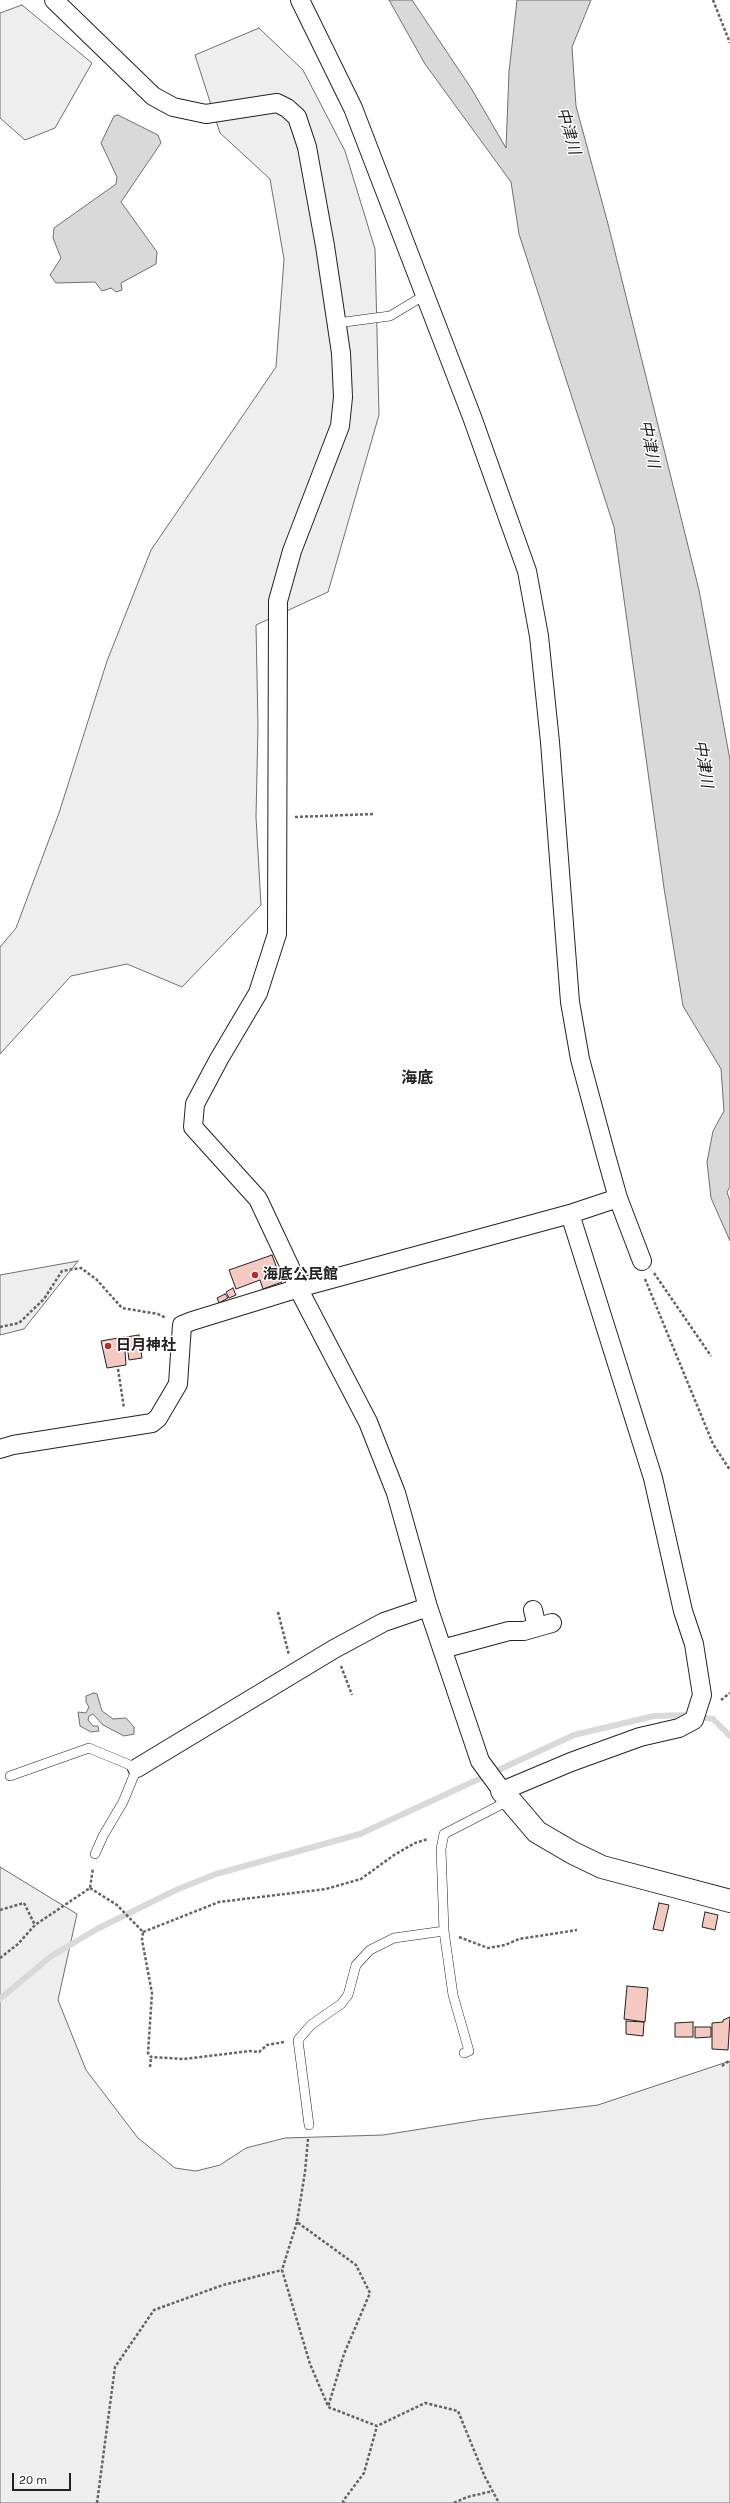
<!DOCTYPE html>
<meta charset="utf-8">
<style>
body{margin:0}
#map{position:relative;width:730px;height:2503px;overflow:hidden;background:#fff;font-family:Karla,sans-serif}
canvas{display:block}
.scale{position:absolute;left:12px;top:2473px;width:59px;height:18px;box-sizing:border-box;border:2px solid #222;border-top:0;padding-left:5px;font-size:12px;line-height:14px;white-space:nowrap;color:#222;-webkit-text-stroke:3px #fff;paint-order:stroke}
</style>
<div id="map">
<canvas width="730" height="2503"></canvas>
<div class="scale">20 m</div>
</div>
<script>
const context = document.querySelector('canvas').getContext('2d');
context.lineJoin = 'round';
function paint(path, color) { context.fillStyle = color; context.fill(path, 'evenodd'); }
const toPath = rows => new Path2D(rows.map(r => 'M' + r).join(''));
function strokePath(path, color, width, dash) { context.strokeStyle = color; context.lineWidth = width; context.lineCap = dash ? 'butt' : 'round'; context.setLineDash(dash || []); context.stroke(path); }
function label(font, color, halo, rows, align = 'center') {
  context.font = font + ' Karla,"Noto Sans JP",sans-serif'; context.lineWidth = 3; context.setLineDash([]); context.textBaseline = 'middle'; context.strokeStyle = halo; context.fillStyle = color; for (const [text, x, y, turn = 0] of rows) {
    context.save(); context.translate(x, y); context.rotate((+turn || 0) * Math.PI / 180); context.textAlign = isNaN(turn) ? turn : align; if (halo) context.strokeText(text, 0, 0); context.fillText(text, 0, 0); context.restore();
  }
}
const green = toPath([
 [22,5,92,63,55,128,25,140,0,118,0,13,22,5],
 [259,28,303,70,345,151,375,249,379,415,328,592,256,625,258,726,256,817,261,905,182,987,127,964,71,976,0,1054,0,947,16,928,59,813,107,661,151,550,276,367,284,259,270,179,220,133,195,55,259,28],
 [78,1261,24,1329,0,1335,0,1275,78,1261],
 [0,1867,77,1914,58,2000,86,2070,138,2138,175,2168,196,2171,220,2165,246,2148,285,2138,383,2135,484,2119,598,2105,730,2061,730,2503,0,2503,0,1867]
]);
const water = toPath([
 [389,0,412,0,471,88,506,148,509,72,517,0,591,0,572,47,576,106,608,224,699,590,730,760,730,1187,727,1192,730,1201,730,1241,711,1198,707,1162,713,1131,724,1111,721,1069,683,1006,664,888,614,527,519,234,511,182,425,64,389,0],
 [118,115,158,135,161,143,121,202,157,252,156,264,121,283,122,290,116,292,111,288,102,291,95,282,56,283,50,275,61,258,53,238,54,228,116,184,117,177,101,143,114,116,118,115],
 [94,1693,97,1694,102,1711,113,1719,126,1718,134,1727,134,1734,124,1736,103,1725,93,1714,89,1716,88,1720,93,1726,98,1726,99,1731,91,1732,80,1726,78,1712,86,1713,89,1707,86,1702,86,1696,94,1693]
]);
const stream = toPath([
 [0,1999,50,1957,97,1929,176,1890,216,1874,360,1834,574,1735,654,1716,688,1715,713,1719,730,1736]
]);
const building = toPath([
 [272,1255,282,1282,263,1289,260,1280,236,1289,229,1270,272,1255],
 [233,1288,236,1295,229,1298,226,1292,233,1288],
 [225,1294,228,1298,219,1303,217,1298,225,1294],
 [139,1335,142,1358,129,1360,126,1337,139,1335],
 [124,1337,126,1365,107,1368,101,1341,124,1337],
 [659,1903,669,1905,663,1931,653,1929,659,1903],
 [705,1912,718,1915,715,1930,702,1927,705,1912],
 [627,1986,648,1988,645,2022,624,2019,627,1986],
 [730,2017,728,2050,712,2049,712,2023,723,2022,723,2020,730,2017],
 [626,2021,644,2022,643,2036,626,2034,626,2021],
 [693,2022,693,2037,675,2037,675,2023,693,2022],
 [695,2027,711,2027,711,2037,695,2038,695,2027]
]);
const path = toPath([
 [713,0,730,43],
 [295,817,374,814],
 [654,1273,711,1356],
 [645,1279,713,1444,730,1470],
 [0,1327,19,1323,44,1299,62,1271,81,1268,97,1280,122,1308,158,1314,166,1318],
 [118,1369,124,1408],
 [278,1612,289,1655],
 [341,1666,352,1695],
 [721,1700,730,1693],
 [90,1888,117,1905,143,1932,142,1940,152,1993,148,2053,151,2057,184,2059,250,2051,259,2052,267,2045,284,2042],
 [0,1910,24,1903,35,1925],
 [143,1932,219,1902,326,1889,361,1879,394,1855,415,1843,428,1839],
 [459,1937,488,1948,505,1945,519,1939,577,1930],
 [0,1958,18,1944,35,1925,90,1888,93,1868],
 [722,2066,730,2060],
 [150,2067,151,2057],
 [308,2139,305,2172,297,2222,356,2265,370,2293,344,2354,328,2407,377,2426,425,2403,458,2411,485,2477,499,2503],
 [297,2222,282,2270,310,2364,328,2406],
 [97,2503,115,2367,154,2310,223,2285,282,2270],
 [344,2503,343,2501,364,2473,377,2426],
 [454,2503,467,2497,493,2491]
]);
const lane = toPath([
 [337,323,390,316,425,295],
 [10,1776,89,1748,137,1768,123,1802,103,1836,95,1854],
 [444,1931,453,1995,469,2051,464,2053],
 [309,2125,298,2040,311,2025,341,2004,348,1995,356,1965,370,1950,394,1938,444,1931,441,1849,444,1834,510,1800]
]);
const street = toPath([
 [54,0,153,96,173,107,206,114,277,103,287,108,297,117,307,147,325,246,341,353,343,397,340,426,292,551,278,601,277,934,258,993,219,1059,195,1104,193,1127,258,1199,290,1267,298,1288,368,1422,396,1493,428,1607,480,1761,502,1791,571,1762,640,1737,679,1728,694,1720,702,1695,694,1644,683,1611,653,1478,570,1214],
 [300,0,353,108,472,417,527,571,539,636,550,742,570,1002,580,1059,605,1152,618,1198,642,1261],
 [0,1449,13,1445,152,1423,158,1418,178,1384,182,1325,192,1321,309,1285,570,1214,618,1198],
 [533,1610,537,1627],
 [442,1649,509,1631,524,1631,552,1623],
 [137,1768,334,1649,384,1622,428,1607]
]);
const secondary = toPath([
 [502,1791,537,1832,573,1853,602,1867,730,1901]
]);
const markers = [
 [255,1275,4,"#c62828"],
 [108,1346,4,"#c62828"]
];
const poiNames = [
 ["海底公民館",263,1275],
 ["日月神社",116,1346]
];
const waterNames = [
 ["中津川",568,131,74],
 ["中津川",649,444,79],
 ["中津川",703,764,81]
];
const neighbourhoodNames = [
 ["海底",417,1078]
];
paint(green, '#eee');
strokePath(green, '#6f6f6f', 1);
paint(water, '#d9d9d9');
strokePath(water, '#6f6f6f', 1);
strokePath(stream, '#d9d9d9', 6);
paint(building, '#f3c9c0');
strokePath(building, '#222', 1);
strokePath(lane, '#222', 10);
strokePath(street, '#222', 20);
strokePath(secondary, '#222', 24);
strokePath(path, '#646464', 2.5, [3, 2]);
strokePath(lane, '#fff', 9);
strokePath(street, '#fff', 18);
strokePath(secondary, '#fff', 22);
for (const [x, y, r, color] of markers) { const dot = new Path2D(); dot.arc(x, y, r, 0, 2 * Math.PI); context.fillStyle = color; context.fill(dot); strokePath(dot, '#fff', 1.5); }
label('bold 15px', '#222', '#fff', poiNames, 'left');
label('italic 16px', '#222', '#fff', waterNames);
label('bold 16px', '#222', '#fff', neighbourhoodNames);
</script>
